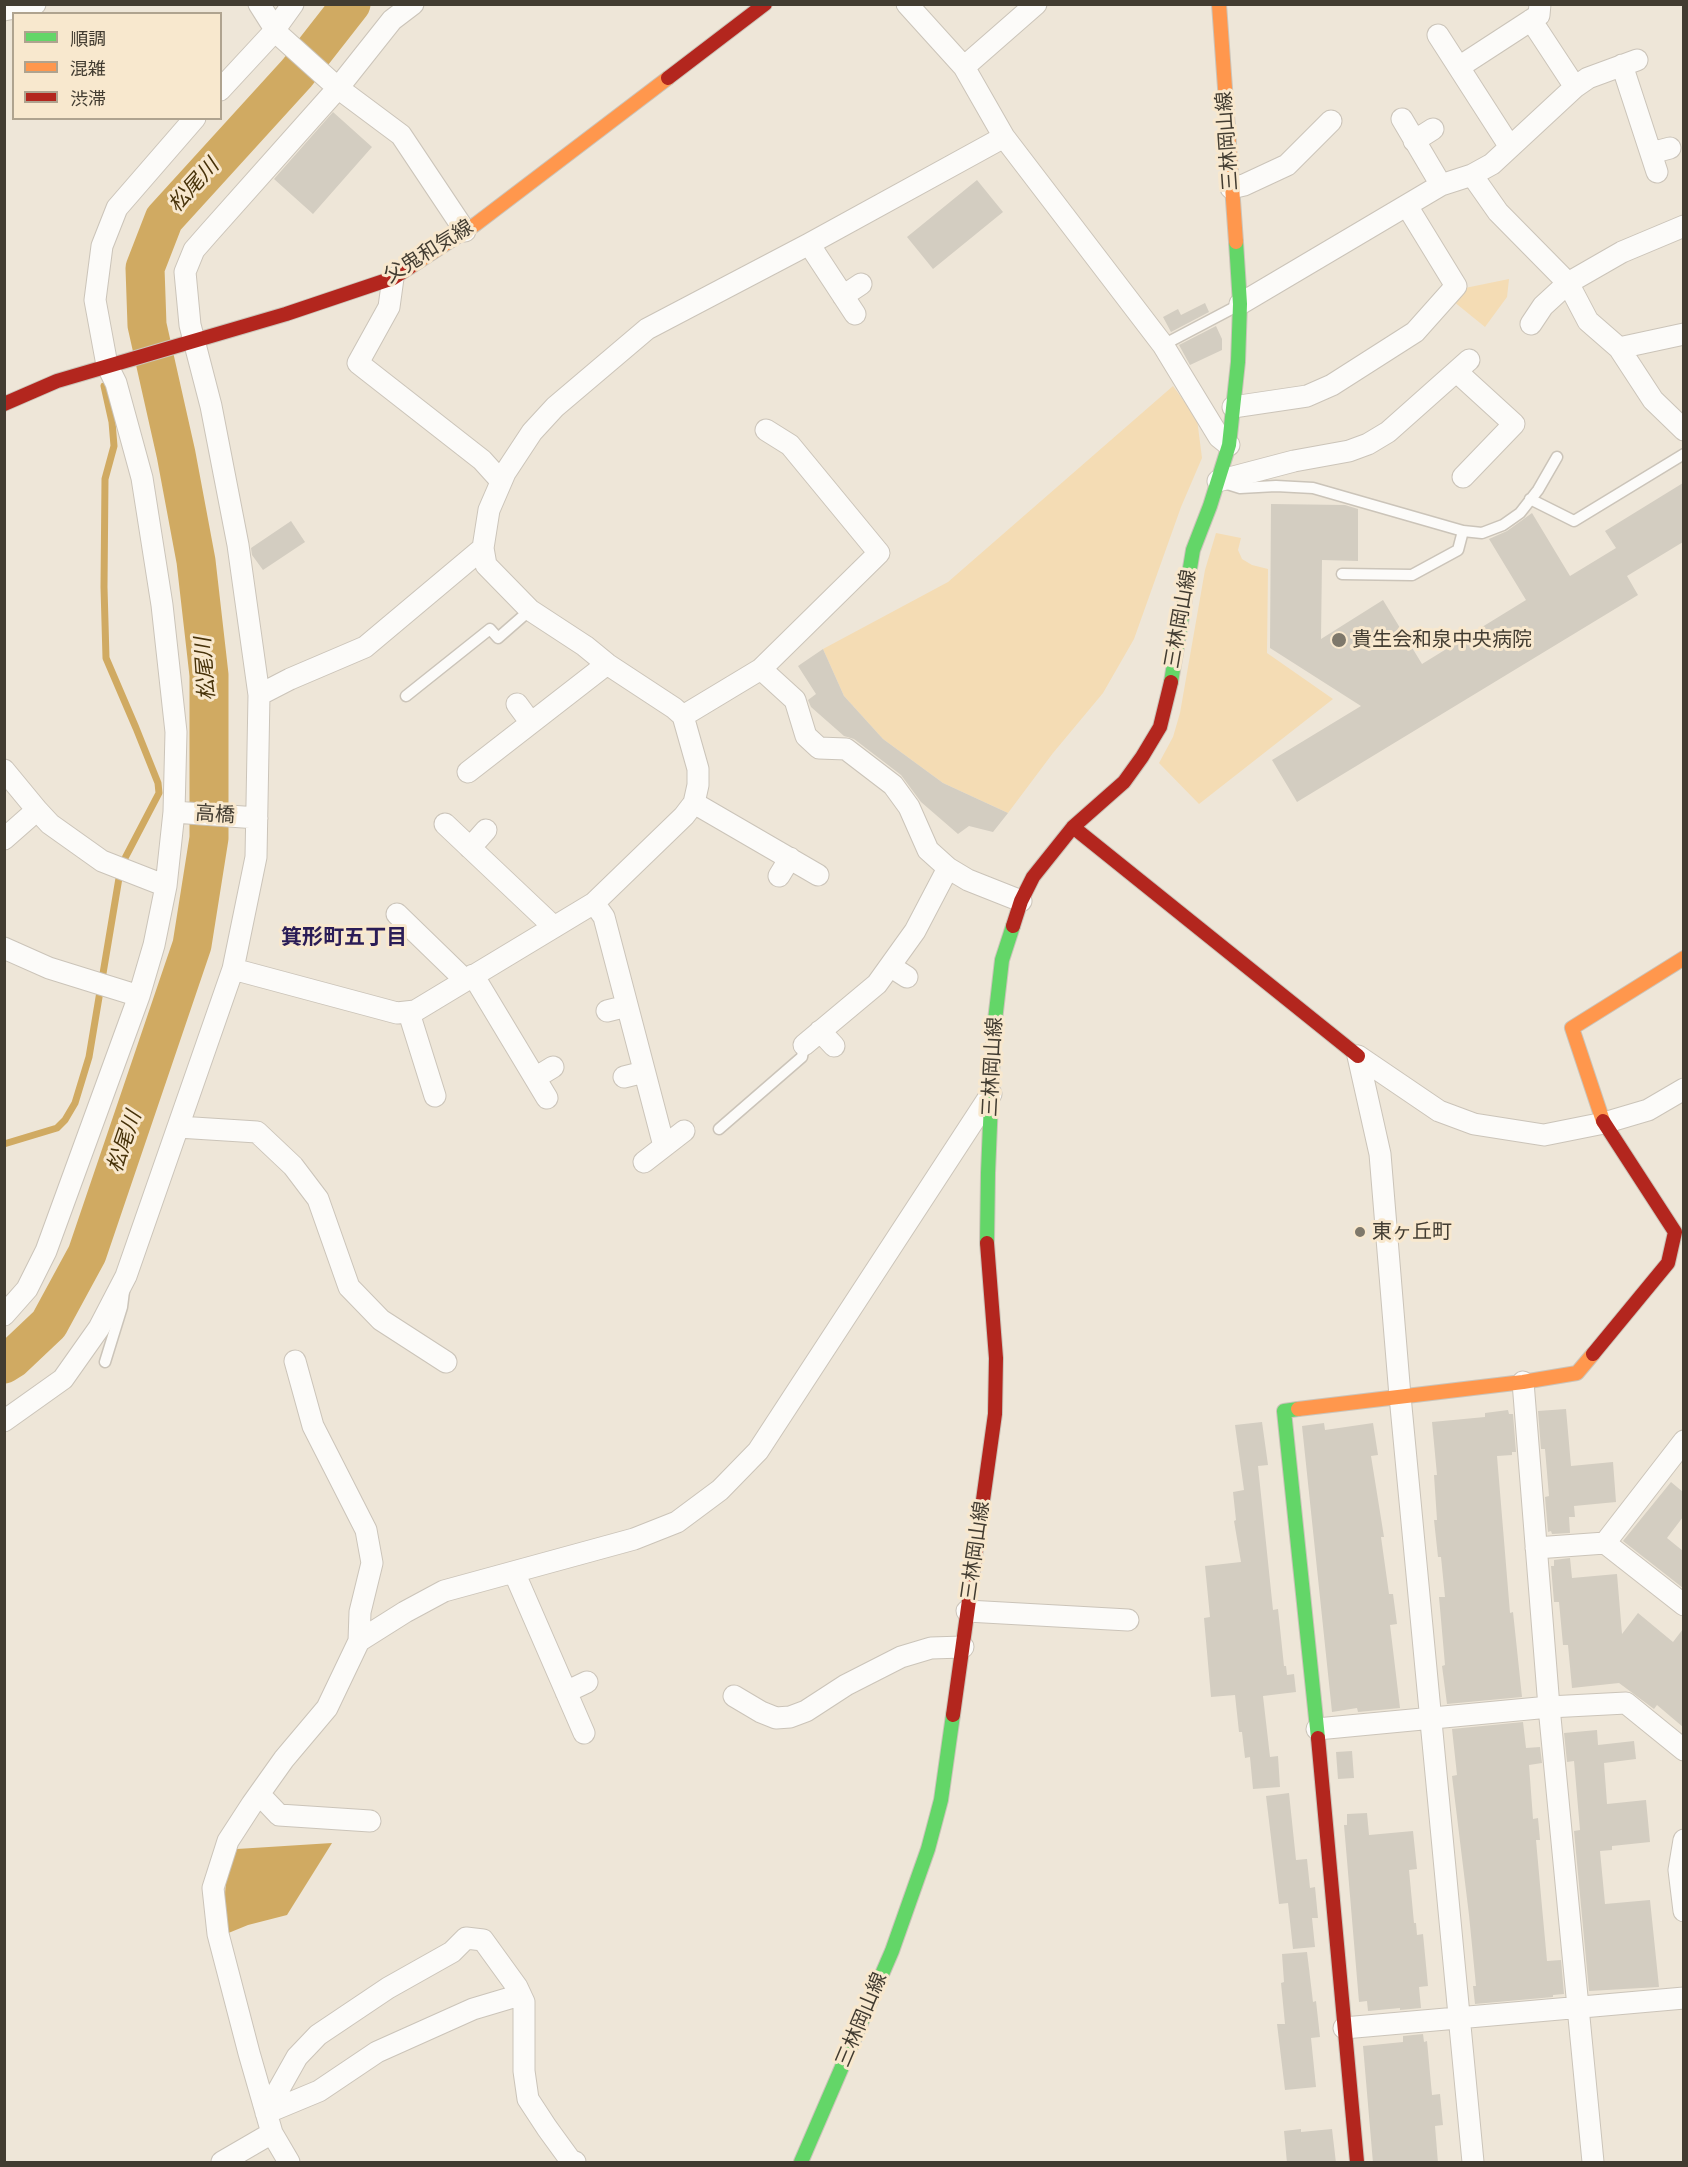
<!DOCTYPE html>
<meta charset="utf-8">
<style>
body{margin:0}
#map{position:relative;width:1688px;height:2167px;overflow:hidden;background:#eee6d8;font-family:"Fira Sans Condensed","Noto Sans JP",sans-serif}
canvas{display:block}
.frame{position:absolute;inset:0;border:6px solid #423c31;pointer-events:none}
.legend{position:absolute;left:12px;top:12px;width:210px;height:108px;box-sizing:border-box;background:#f8e8ce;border:2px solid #afa38f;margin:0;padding:8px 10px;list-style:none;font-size:18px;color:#423c31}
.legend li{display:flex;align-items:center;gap:12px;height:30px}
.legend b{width:30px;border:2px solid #afa38f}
</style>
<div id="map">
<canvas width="1688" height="2167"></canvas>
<div class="frame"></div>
<ul class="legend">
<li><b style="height:8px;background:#63d668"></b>順調</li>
<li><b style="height:8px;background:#ff974d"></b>混雑</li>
<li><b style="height:8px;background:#b3261e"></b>渋滞</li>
</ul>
</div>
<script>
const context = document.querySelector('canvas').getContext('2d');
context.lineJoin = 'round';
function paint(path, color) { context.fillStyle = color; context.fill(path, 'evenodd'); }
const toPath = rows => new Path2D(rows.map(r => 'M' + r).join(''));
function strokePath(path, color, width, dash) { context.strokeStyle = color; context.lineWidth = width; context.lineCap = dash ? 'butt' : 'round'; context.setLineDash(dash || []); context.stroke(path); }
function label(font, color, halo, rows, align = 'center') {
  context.font = font + ' "Fira Sans Condensed","Noto Sans JP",sans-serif'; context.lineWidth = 6; context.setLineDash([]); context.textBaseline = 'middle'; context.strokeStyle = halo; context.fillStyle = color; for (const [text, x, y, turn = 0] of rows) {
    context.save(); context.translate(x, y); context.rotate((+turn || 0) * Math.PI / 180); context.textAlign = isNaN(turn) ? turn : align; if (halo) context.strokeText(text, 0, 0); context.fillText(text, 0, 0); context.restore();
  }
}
const green = toPath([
 [1509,279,1507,297,1485,327,1453,301,1465,288],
 [1173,386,1197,419,1202,458,1181,507,1134,639,1103,693,1053,753,1008,813,943,783,883,739,844,696,823,649,948,582],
 [1216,533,1241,538,1238,550,1242,559,1252,565,1268,569,1267,653,1333,699,1199,804,1159,763,1173,737,1180,713,1205,570]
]);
const water = toPath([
 [332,1843,287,1915,248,1925,226,1934,224,1910,226,1880,237,1849]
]);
const stream = toPath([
 [104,386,112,422,114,446,105,479,104,587,106,658,136,728,158,783,159,793,124,860],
 [4,1144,57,1128,65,1120,75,1103,89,1057,119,878]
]);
const river = toPath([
 [4,1364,12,1359,49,1324,87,1254,192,945,209,838,209,675,196,561,176,454,147,325,145,268,164,219,297,73,351,4]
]);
const building = toPath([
 [333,112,372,147,313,214,274,179],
 [977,180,1003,212,933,269,907,237],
 [1205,303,1209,312,1171,332,1163,317,1178,309,1181,315],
 [1216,326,1222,339,1222,350,1190,365,1179,345],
 [1683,483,1683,542,1627,576,1638,595,1297,802,1272,760,1361,706,1270,648,1271,504,1345,505,1358,509,1358,561,1322,560,1321,639,1383,600,1422,664,1526,600,1489,539,1507,531,1532,513,1570,576,1616,548,1605,531],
 [291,521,305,542,263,570,252,555,251,548],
 [823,649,844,696,883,739,943,783,1008,813,993,832,969,826,958,834,921,802,901,775,854,739,844,736,811,707,808,700,816,694,798,666],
 [1566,1409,1571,1466,1613,1462,1616,1502,1574,1506,1575,1517,1569,1517,1570,1533,1552,1534,1551,1531,1548,1532,1545,1497,1549,1496,1545,1449,1541,1449,1538,1411],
 [1508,1410,1509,1414,1513,1414,1516,1452,1512,1452,1512,1455,1497,1456,1510,1613,1513,1612,1522,1697,1447,1704,1442,1666,1445,1665,1439,1597,1445,1597,1441,1557,1438,1557,1434,1520,1437,1520,1434,1475,1437,1475,1432,1422,1485,1417,1485,1413],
 [1262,1422,1268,1465,1258,1466,1273,1610,1278,1609,1284,1666,1286,1666,1287,1675,1294,1674,1296,1692,1263,1696,1270,1757,1278,1756,1280,1787,1253,1789,1250,1757,1245,1758,1242,1732,1239,1732,1235,1695,1211,1697,1204,1618,1210,1617,1205,1566,1241,1562,1234,1521,1236,1520,1233,1492,1244,1490,1235,1425],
 [1324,1423,1325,1430,1373,1423,1378,1455,1371,1456,1384,1537,1381,1537,1389,1594,1393,1594,1397,1624,1390,1625,1400,1708,1358,1712,1357,1708,1332,1712,1302,1426],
 [1671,1482,1683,1492,1683,1517,1667,1538,1683,1551,1683,1588,1623,1541],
 [1570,1558,1572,1578,1617,1574,1622,1634,1638,1613,1673,1642,1683,1629,1683,1727,1657,1705,1654,1709,1619,1683,1572,1688,1568,1645,1563,1645,1559,1602,1554,1602,1551,1566,1554,1566,1554,1560],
 [1523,1722,1526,1748,1540,1747,1542,1763,1529,1765,1533,1819,1538,1818,1540,1840,1536,1840,1542,1907,1547,1961,1561,1960,1564,1994,1553,1995,1553,1997,1475,2004,1473,1986,1476,1986,1469,1915,1452,1776,1457,1775,1452,1729],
 [1597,1730,1598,1745,1634,1741,1636,1759,1604,1763,1607,1804,1646,1800,1650,1842,1612,1846,1612,1850,1600,1851,1605,1904,1650,1900,1659,1987,1589,1991,1574,1831,1580,1830,1574,1761,1567,1762,1564,1733],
 [1352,1751,1354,1778,1338,1779,1336,1752],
 [1289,1793,1296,1860,1307,1859,1310,1888,1315,1887,1318,1918,1312,1918,1315,1947,1293,1949,1288,1903,1279,1904,1266,1796],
 [1367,1813,1369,1835,1413,1831,1417,1869,1409,1870,1414,1923,1416,1923,1417,1935,1423,1934,1428,1986,1419,1987,1421,2008,1400,2010,1400,2008,1368,2011,1367,2001,1359,2002,1344,1825,1347,1825,1347,1814],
 [1307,1952,1313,2002,1316,2001,1320,2037,1311,2038,1316,2087,1285,2090,1277,2024,1285,2024,1281,1983,1284,1982,1282,1954],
 [1423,2034,1424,2042,1427,2041,1432,2095,1440,2094,1443,2125,1435,2126,1438,2163,1373,2163,1363,2046,1403,2042,1403,2036],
 [1301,2129,1301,2132,1332,2129,1336,2163,1287,2163,1284,2131]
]);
const lane = toPath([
 [1163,345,1237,306],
 [1224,483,1240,488,1276,486,1313,488,1463,531,1482,533,1503,525,1520,513,1538,490,1557,457],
 [1530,499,1574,521,1684,454],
 [1342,574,1412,575,1458,550,1463,531],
 [406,696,490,629,498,638,530,610],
 [719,1129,802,1057,804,1045],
 [105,1362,122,1307,124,1291]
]);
const street = toPath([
 [259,4,278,34,338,88,401,135,465,231],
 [907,4,964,67,1036,4],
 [4,10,35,4],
 [1531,20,1575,87],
 [1438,35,1510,147],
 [1622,65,1657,172],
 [964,67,1004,137,1163,345,1219,437,1229,445],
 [1459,67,1539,15,1540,4],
 [220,90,270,36,293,4],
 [1402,119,1441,185],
 [1414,141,1433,129],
 [1651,153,1670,148],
 [1472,175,1498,212,1568,283,1588,321,1619,348,1653,400,1684,430],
 [1231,188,1244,185,1287,165,1331,121],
 [809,244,855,314],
 [393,278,389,307,358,363,482,460,501,481],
 [843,296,861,284],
 [1240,304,1441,185,1472,175,1492,164,1575,87,1588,78,1637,60],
 [1531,324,1543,306,1568,283,1622,252,1684,226],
 [1619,348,1684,334],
 [1457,372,1514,424,1463,477],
 [1233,407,1307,396,1332,385,1415,332,1456,286,1407,206],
 [1218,481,1294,461,1349,451,1368,444,1388,432,1469,360],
 [761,669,879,553,790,445,766,430],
 [259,695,290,679,365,647,483,548],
 [517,704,531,723],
 [683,716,761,669,795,700,806,736,819,748,846,749,893,785,909,807,928,850,948,868,968,880,1021,901],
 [4,770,37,810,4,839],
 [468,772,607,664],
 [694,803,818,875],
 [37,810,50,824,102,861,166,886],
 [174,812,257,818],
 [445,824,554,927],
 [470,848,486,830],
 [779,876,790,858],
 [594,903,604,917,664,1146],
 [397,914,465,980],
 [4,948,49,968,139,996],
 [890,966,907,977],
 [233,969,397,1013,415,1011,594,903,684,816,694,803,698,785,698,769,683,716,674,708,607,664,585,646,530,610,486,565,483,548,489,510,505,473,532,432,555,407,647,329,809,244,1004,137],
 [473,975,547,1098],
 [607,1011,627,1006],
 [409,1013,435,1096],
 [820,1031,834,1046],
 [804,1045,877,984,915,931,948,868],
 [1358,1056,1380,1154,1400,1396,1473,2162],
 [1358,1056,1439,1111,1474,1124,1544,1135,1604,1123,1648,1110,1684,1089],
 [624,1077,644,1072],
 [535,1078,553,1067],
 [178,1127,257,1132,293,1166,318,1199,349,1287,381,1320,446,1362],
 [644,1162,684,1131],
 [4,1315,27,1289,46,1251,139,996,154,945,166,886,174,812,176,732,162,605,142,478,116,383,107,365,95,300,102,246,117,208,195,118],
 [295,1361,313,1426,366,1530,372,1563,360,1612,359,1641],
 [1523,1382,1549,1707,1593,2162],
 [4,1421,63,1379,99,1328,126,1276,233,969,256,857,259,695,238,545,211,406,190,325,185,272,194,250,208,234,338,88,392,20,413,4],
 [1605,1543,1684,1605],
 [1536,1548,1605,1543,1684,1441],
 [514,1572,584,1733],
 [967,1611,1128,1620],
 [566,1692,587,1682],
 [734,1696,761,1712,776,1718,790,1717,806,1711,846,1685,901,1657,931,1648,963,1647],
 [1317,1729,1549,1707,1626,1703,1684,1750],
 [259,1794,279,1815,370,1821],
 [1684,1840,1679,1870,1684,1911],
 [1344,2028,1684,1998],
 [271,2111,279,2089,297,2057,318,2035,388,1988,452,1952,466,1938,483,1940,517,1987,524,2002,524,2071,528,2099,547,2128,571,2161,575,2162],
 [266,2113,319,2091,377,2052,473,2009,520,1995],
 [222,2162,272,2133],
 [289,2162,272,2133,249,2053,218,1934,213,1888,228,1841,252,1804,284,1759,327,1708,359,1641,405,1612,444,1591,634,1539,677,1522,720,1490,758,1451,991,1094]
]);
const fast = toPath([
 [1171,682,1193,550,1210,506,1229,445,1238,362,1240,304,1236,242],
 [987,1243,988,1173,994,1029,1002,960,1013,926],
 [1298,1409,1284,1411,1318,1738],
 [801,2162,892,1951,928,1849,941,1800,953,1715]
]);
const slow = toPath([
 [1219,4,1236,242],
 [410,267,476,224,668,78],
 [1603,1121,1572,1028,1684,958],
 [1298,1409,1523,1382,1577,1373,1593,1354]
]);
const jam = toPath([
 [668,78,765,4],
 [4,404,57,381,286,314,393,278,410,267],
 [1073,827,1358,1056],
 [1013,926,1021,901,1033,877,1073,827,1124,782,1142,757,1160,727,1171,682],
 [1593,1354,1668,1263,1675,1232,1603,1121],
 [953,1715,995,1414,996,1358,987,1243],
 [1318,1738,1357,2162]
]);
const markers = [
 [1339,640,8,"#7e786b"],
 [1360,1232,6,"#7e786b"]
];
const streetNames = [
 ["三林岡山線",1228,141,-94],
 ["父鬼和気線",429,252,-32],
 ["三林岡山線",1181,619,-80],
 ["高橋",215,815,4],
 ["三林岡山線",993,1067,-87],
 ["三林岡山線",976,1551,-82],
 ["三林岡山線",862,2020,-67]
];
const poiNames = [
 ["貴生会和泉中央病院",1352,640],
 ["東ヶ丘町",1372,1232]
];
const waterNames = [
 ["松尾川",194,186,-48],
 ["松尾川",206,669,-94],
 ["松尾川",125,1142,-71]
];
const neighbourhoodNames = [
 ["箕形町五丁目",344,938]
];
paint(green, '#f4dcb4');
paint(water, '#d0aa62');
strokePath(stream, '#d0aa62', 7);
strokePath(river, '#d0aa62', 39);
paint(building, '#d3cdc1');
strokePath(lane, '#cbc4b9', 13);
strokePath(street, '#cbc4b9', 23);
strokePath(fast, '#cbc4b9', 16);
strokePath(slow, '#cbc4b9', 16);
strokePath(jam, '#cbc4b9', 16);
strokePath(lane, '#fcfbf9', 10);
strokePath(street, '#fcfbf9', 21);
strokePath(fast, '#63d668', 14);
strokePath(slow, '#ff974d', 14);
strokePath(jam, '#b3261e', 14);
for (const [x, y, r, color] of markers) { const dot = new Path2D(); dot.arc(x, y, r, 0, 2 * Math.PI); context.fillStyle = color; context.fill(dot); strokePath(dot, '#f8e8ce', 2); }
label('20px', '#423c31', '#f8e8ce', streetNames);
label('20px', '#423c31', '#f8e8ce', poiNames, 'left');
label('italic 21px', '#473209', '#f8e8ce', waterNames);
label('bold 21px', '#2a1c56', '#f8e8ce', neighbourhoodNames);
</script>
